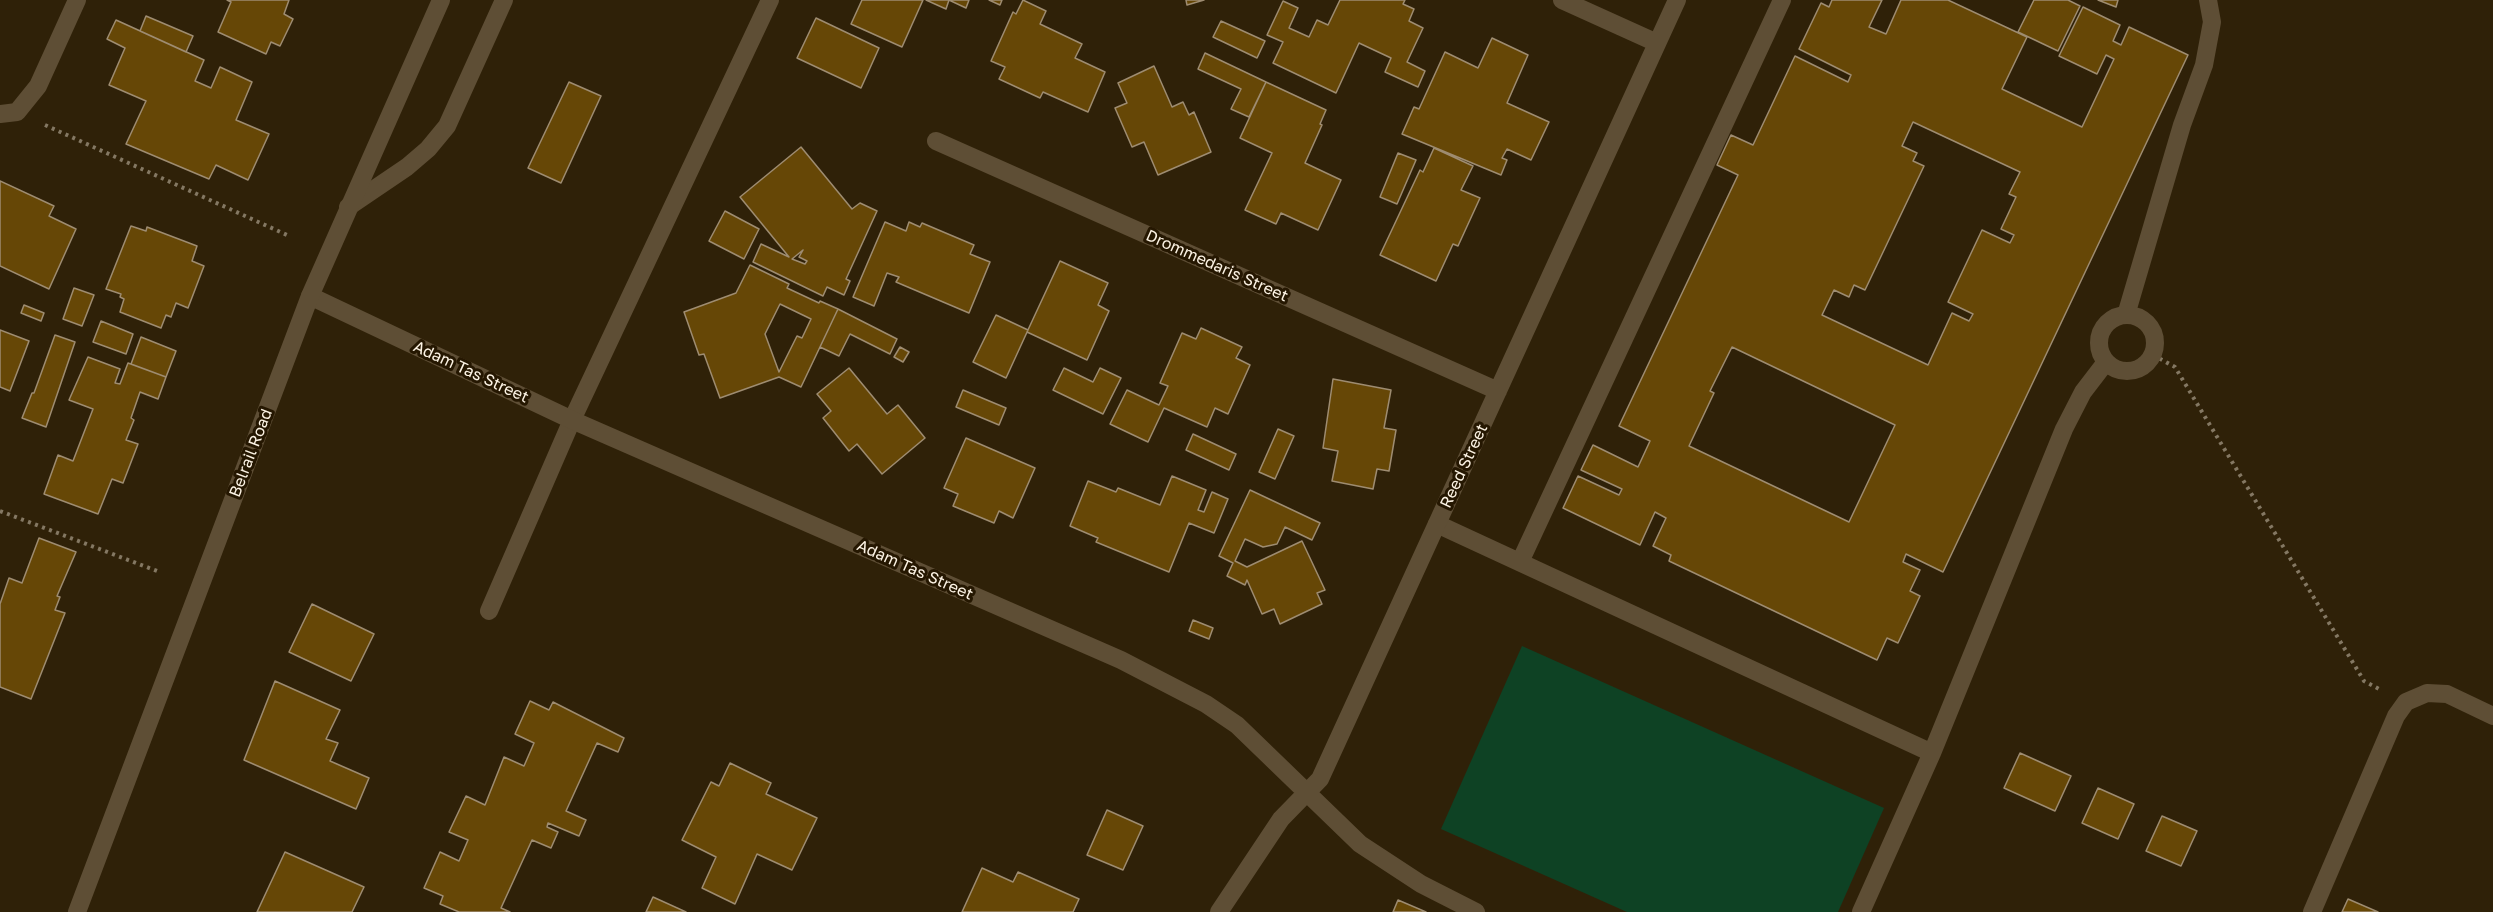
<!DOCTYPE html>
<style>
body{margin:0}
canvas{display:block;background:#2f2108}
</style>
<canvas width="2493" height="912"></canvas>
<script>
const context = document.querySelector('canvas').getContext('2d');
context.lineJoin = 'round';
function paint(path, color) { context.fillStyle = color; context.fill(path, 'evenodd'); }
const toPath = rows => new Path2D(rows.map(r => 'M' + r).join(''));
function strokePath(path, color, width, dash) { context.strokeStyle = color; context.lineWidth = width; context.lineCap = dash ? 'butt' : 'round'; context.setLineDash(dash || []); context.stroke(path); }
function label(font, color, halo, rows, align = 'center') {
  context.font = font + ' "Golos Text",sans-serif'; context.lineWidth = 6; context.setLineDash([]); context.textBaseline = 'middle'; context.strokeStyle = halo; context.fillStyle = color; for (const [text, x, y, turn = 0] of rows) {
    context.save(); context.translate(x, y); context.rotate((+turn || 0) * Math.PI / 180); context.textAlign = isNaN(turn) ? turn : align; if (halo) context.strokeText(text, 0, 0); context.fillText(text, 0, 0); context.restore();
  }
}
const green = toPath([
 [1522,646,1884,808,1838,912,1627,912,1441,829]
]);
const building = toPath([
 [227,0,289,0,284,14,293,19,280,46,271,42,266,54,218,32,231,2,227,0],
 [862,0,923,0,902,47,851,24,862,0],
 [926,0,969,0,966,8,949,0,946,9,926,0],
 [989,0,1002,0,1000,5,989,0],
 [1023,0,1046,11,1040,24,1082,44,1075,58,1105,72,1088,112,1043,92,1040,98,999,79,1005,67,991,61,1013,12,1016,14,1023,0],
 [1186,0,1204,0,1187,5,1186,0],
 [1340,0,1405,0,1403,4,1414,9,1409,21,1423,28,1407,62,1425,71,1418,87,1385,72,1391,58,1359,43,1336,93,1273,63,1283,42,1267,35,1283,1,1298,8,1289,28,1309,37,1317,20,1328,25,1340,0],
 [1832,0,1882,0,1869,27,1886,34,1901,0,1948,0,2027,37,2002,89,2082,127,2114,59,2106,55,2097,74,2059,56,2083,7,2120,25,2113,41,2121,45,2129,27,2188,55,1943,572,1906,554,1903,562,1920,570,1910,591,1920,596,1898,643,1887,638,1877,660,1669,561,1671,555,1653,546,1666,518,1655,512,1640,545,1563,508,1578,476,1619,495,1622,489,1581,470,1593,445,1638,467,1650,441,1619,426,1738,175,1717,165,1731,135,1753,145,1795,56,1848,82,1851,75,1799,49,1821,3,1829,7,1832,0],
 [1913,122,2020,172,2009,194,2016,197,2001,229,2014,235,2010,243,1982,230,1948,302,1973,314,1969,321,1952,313,1928,365,1822,315,1834,290,1849,297,1854,285,1865,290,1924,166,1913,161,1917,153,1902,146,1913,122],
 [1732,347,1895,425,1849,522,1689,446,1714,393,1710,391,1732,347],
 [2034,0,2068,0,2080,6,2058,51,2018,32,2034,0],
 [2098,0,2118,0,2116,7,2098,0],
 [146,16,193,36,186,52,140,31,146,16],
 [816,18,879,48,861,88,797,58,816,18],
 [116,20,204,60,195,81,211,88,220,67,252,82,236,120,269,134,248,180,216,165,209,179,126,144,146,101,109,85,125,48,107,39,116,20],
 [1221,21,1265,41,1257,58,1213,37,1221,21],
 [1492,38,1528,55,1507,103,1549,122,1531,160,1507,149,1502,158,1507,160,1501,175,1402,134,1414,107,1419,109,1445,52,1478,68,1492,38],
 [1205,53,1266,82,1249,117,1231,109,1241,89,1198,69,1205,53],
 [1154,66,1172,107,1183,102,1189,115,1194,112,1211,152,1158,175,1144,142,1132,147,1115,108,1127,103,1118,83,1154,66],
 [569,82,601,96,561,183,528,168,569,82],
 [1266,82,1326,110,1320,124,1322,125,1305,163,1341,180,1318,230,1281,213,1276,224,1245,210,1272,153,1240,138,1266,82],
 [801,147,852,209,860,203,877,211,846,279,850,281,844,295,827,287,823,296,753,262,761,244,789,257,740,197,801,147],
 [803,250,799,257,807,261,805,264,792,259,803,250],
 [1434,148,1473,166,1461,190,1480,198,1458,246,1453,244,1436,281,1380,255,1420,170,1423,172,1434,148],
 [1398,153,1416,160,1397,204,1380,197,1398,153],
 [0,181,54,206,49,216,76,229,49,289,0,266,0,181],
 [725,211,759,229,744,259,709,241,725,211],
 [885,222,906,231,909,222,920,227,922,223,974,245,970,254,990,262,969,313,896,282,899,277,887,273,874,306,853,297,885,222],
 [131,226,146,231,147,227,197,246,192,261,204,266,188,308,176,303,171,317,166,315,161,328,120,312,124,299,120,297,121,294,106,289,131,226],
 [1060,261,1108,283,1098,305,1109,311,1087,360,1027,332,1060,261],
 [750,265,789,284,787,288,819,303,820,301,838,309,801,387,779,377,720,398,704,354,699,355,684,312,736,293,750,265],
 [780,304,811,319,802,338,797,336,779,372,765,334,780,304],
 [74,288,94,295,82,326,63,319,74,288],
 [24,305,44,313,41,321,21,313,24,305],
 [838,309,897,339,890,354,850,334,839,356,820,347,838,309],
 [996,315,1028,330,1006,378,973,362,996,315],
 [101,321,133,334,126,354,93,342,101,321],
 [1201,328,1242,347,1236,358,1250,365,1228,414,1215,408,1207,427,1164,408,1148,442,1110,424,1127,390,1159,405,1168,386,1160,383,1182,333,1196,339,1201,328],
 [0,330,29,341,10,391,0,387,0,330],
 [55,335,75,342,46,427,22,418,32,393,34,393,55,335],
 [141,337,176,351,166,377,131,364,141,337],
 [900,347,909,352,903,362,894,357,900,347],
 [88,357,120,369,115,383,120,384,128,363,166,377,158,399,140,392,131,418,134,420,126,440,138,444,123,483,112,479,98,514,44,494,58,455,73,461,93,409,69,400,88,357],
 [849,368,887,414,898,405,925,438,882,474,857,444,849,451,823,418,831,411,817,394,849,368],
 [1064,368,1093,382,1100,368,1121,378,1103,414,1053,390,1064,368],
 [1333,379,1391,390,1384,428,1396,430,1389,471,1377,469,1373,489,1332,481,1338,451,1323,448,1333,379],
 [963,390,1006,408,999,425,956,407,963,390],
 [1278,429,1294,436,1275,479,1259,472,1278,429],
 [1193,434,1236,454,1229,470,1186,450,1193,434],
 [966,438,1035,468,1013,518,999,511,994,523,953,506,958,494,944,488,966,438],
 [1172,476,1206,490,1198,510,1204,512,1212,492,1228,499,1214,533,1189,523,1169,572,1096,542,1098,538,1070,526,1088,481,1116,492,1118,488,1160,505,1172,476],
 [1250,490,1320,523,1312,540,1285,527,1277,544,1263,547,1245,539,1235,561,1247,567,1302,541,1325,590,1317,593,1322,604,1280,624,1274,609,1262,614,1247,580,1245,585,1227,576,1233,563,1219,556,1250,490],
 [39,538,76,552,57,596,60,597,55,610,65,613,31,699,0,687,0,604,9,578,22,583,39,538],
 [312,604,374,634,351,681,289,652,312,604],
 [1193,620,1213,628,1209,639,1189,631,1193,620],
 [275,681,340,710,326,739,338,743,330,761,369,778,356,809,244,760,275,681],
 [530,701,549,710,553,702,624,738,618,752,597,743,566,811,586,820,579,836,548,823,547,827,558,832,551,848,532,840,501,908,510,912,459,912,440,904,443,896,424,888,440,852,459,861,468,840,449,832,466,796,485,805,504,757,524,766,534,743,515,734,530,701],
 [2020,753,2071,776,2055,811,2004,788,2020,753],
 [730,763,771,783,766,794,817,818,792,870,757,854,735,904,702,888,716,857,682,840,711,782,719,786,730,763],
 [2098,788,2134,804,2118,839,2082,823,2098,788],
 [1107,810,1143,826,1123,870,1087,855,1107,810],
 [2162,816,2197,831,2181,866,2146,851,2162,816],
 [285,852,364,887,352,912,257,912,285,852],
 [982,868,1013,882,1018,872,1079,899,1073,912,962,912,982,868],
 [653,897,686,912,646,912,653,897],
 [2348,899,2378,912,2342,912,2348,899],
 [1398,900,1426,912,1393,912,1398,900]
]);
const path = toPath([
 [45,125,287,235],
 [2153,355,2175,367,2364,681,2379,689],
 [0,511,157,571]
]);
const service = toPath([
 [348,207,407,167,428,149,447,126,504,0],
 [2126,315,2182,125,2204,65,2212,22,2208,0],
 '2099 343a28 28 0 1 1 56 0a28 28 0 1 1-56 0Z',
 [1437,524,1932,753],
 [1520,562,1782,0],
 [489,611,572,420,770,0],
 [1861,912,1932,753,2064,429,2083,392,2106,362],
 [2312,912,2396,716,2406,702,2427,693,2447,694,2493,716]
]);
const minor = toPath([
 [1562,0,1657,43],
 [0,114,17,112,38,86,77,0],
 [936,141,1498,391],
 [310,296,572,420,1121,660,1206,704,1237,725,1360,844,1421,884,1476,912],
 [1219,912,1281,819,1320,779,1677,0]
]);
const tertiary = toPath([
 [77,912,310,296,441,0]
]);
const streetNames = [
 ["Drommedaris Street",1217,266,24],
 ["Adam Tas Street",471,372,25],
 ["Belrail Road",251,453,-69],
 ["Reed Street",1464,466,-65],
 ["Adam Tas Street",915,570,24]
];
paint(green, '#0e4224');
paint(building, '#664706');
strokePath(building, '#9e8c71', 1.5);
strokePath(path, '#847863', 4, [3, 4.5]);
strokePath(service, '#5e4e35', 18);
strokePath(minor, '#5e4e35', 18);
strokePath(tertiary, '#5e4e35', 18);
label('16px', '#fcf3e4', '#251701', streetNames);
</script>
